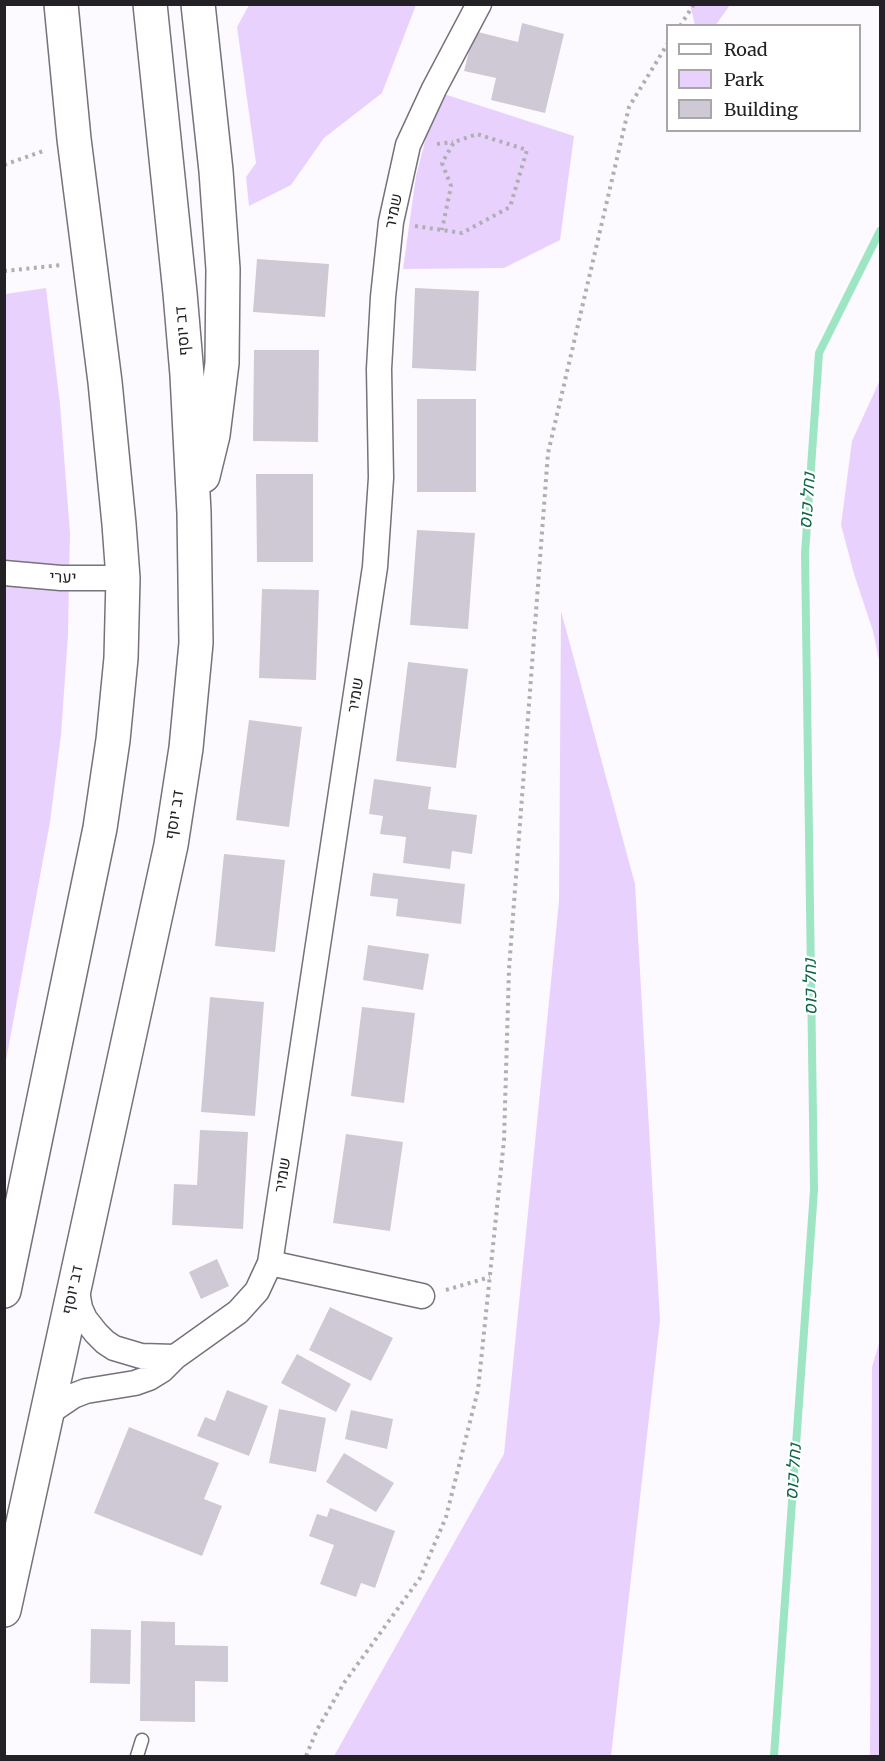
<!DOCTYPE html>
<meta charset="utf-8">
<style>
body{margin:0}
#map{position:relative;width:885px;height:1761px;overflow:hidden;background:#fdfaff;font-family:Merriweather,serif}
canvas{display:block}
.frame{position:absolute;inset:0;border:6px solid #232125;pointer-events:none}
.legend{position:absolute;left:666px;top:24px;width:195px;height:108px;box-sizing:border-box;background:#fff;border:2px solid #a7a6a8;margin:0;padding:8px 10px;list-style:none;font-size:18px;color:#232125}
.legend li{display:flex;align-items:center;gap:12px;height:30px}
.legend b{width:30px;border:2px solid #a7a6a8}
</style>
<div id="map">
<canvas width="885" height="1761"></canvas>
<div class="frame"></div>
<ul class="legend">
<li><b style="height:8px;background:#fff"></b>Road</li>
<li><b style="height:16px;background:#e8d2fd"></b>Park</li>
<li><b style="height:16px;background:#cec9d4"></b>Building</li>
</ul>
</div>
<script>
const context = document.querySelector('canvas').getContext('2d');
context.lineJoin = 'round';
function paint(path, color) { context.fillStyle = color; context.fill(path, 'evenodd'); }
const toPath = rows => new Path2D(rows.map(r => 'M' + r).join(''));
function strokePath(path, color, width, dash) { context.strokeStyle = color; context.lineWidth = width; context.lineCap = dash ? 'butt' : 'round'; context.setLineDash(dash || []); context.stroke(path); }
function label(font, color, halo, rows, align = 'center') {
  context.font = font + ' Merriweather,Heebo,serif'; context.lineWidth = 4.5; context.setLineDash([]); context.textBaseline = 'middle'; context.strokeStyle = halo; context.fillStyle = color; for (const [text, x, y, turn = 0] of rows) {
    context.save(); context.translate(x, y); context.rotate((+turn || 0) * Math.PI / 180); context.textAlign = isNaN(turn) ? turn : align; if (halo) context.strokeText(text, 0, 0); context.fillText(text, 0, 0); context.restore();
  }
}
const green = toPath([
 [249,5,416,5,382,93,324,138,291,185,249,206,246,177,256,163,237,27],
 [690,5,690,4,730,5,715,26,695,25],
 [444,94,574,136,560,240,504,268,403,269,416,176,430,122],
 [46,288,60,404,70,533,68,635,61,735,50,822,5,1066,5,294],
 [880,380,880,665,873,631,854,574,841,525,852,441],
 [561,611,635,884,660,1320,611,1756,334,1756,504,1454,559,901],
 [880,1340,880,1756,870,1756,872,1367]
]);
const stream = toPath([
 [774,1756,814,1190,805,553,819,353,880,231]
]);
const building = toPath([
 [522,23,564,34,545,113,491,100,496,78,464,71,474,31,518,42],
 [257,259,329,264,325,317,253,312],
 [415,288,479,291,476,371,412,368],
 [254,350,319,350,318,442,253,441],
 [417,399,476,399,476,492,417,492],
 [256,474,313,474,313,562,257,562],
 [417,530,475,533,468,629,410,625],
 [262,589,319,590,316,680,259,678],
 [408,662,468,669,456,768,396,761],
 [249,720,302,727,289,827,236,820],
 [374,779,431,787,428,809,477,815,472,854,452,851,450,869,403,863,406,837,380,834,383,816,369,814],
 [224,854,285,860,275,952,215,946],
 [373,873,465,884,461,924,396,916,398,899,370,896],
 [368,945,429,954,423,990,363,980],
 [210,997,264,1002,255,1116,201,1112],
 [362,1007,415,1013,404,1103,351,1096],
 [200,1130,248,1132,243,1229,172,1225,174,1184,197,1185],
 [346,1134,403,1142,390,1231,333,1223],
 [217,1259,229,1286,201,1299,189,1272],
 [330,1307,393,1338,371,1381,309,1350],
 [297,1354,351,1384,336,1412,281,1383],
 [227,1390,268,1406,249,1456,197,1436,205,1417,215,1421],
 [279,1409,326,1418,316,1472,269,1463],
 [351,1410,393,1419,387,1449,345,1439],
 [129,1427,219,1463,204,1499,222,1506,202,1556,94,1513],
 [344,1453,394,1483,376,1512,326,1482],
 [330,1508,395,1531,375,1588,361,1583,356,1597,320,1584,334,1545,309,1536,317,1514,327,1517],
 [141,1621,175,1622,175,1645,228,1646,228,1682,195,1681,195,1722,140,1721],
 [91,1629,131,1630,130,1684,90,1683]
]);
const path = toPath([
 [680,26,694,4],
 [437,144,453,142],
 [4,165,46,150],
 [415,226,442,230,462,233,510,207,527,150,477,134,454,142,442,163,451,186,442,230],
 [4,271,62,265],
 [446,1290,490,1277],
 [306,1756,317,1730,344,1683,420,1578,446,1517,478,1390,504,1140,509,969,548,453,629,107,668,43]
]);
const lane = toPath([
 [137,1756,142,1740]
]);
const street = toPath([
 [4,573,61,578,123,578],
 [270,1263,422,1296],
 [76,1286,80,1308,85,1319,96,1333,105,1342,114,1348,141,1356,175,1357],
 [48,1413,73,1396,86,1391,135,1383,149,1378,162,1370,175,1357,238,1312,257,1291,270,1263,375,567,381,478,379,369,383,297,391,222,408,145,434,89,479,4]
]);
const secondary = toPath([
 [198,4,216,171,223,269,222,363,213,435,203,476],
 [4,1291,100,828,113,740,121,658,123,578,119,524,105,382,74,139,61,4],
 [4,1610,171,845,186,748,196,643,194,513,187,375,180,293,150,4]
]);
const streetNames = [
 ["שמיר",394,211,-79],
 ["דב יוסף",183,331,-95],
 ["יערי",63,578,2],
 ["שמיר",356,695,-81],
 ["דב יוסף",175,815,-81],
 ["שמיר",283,1175,-81],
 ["דב יוסף",73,1290,-78]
];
const waterNames = [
 ["נחל כוס",808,501,-86],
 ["נחל כוס",811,987,-91],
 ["נחל כוס",794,1472,-86]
];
paint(green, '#e8d2fd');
strokePath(stream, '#9ee5c3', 8);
paint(building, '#cec9d4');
strokePath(lane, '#76717b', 15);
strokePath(street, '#76717b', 27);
strokePath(secondary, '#76717b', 36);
strokePath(path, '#b0aeb2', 4, [3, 4.5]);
strokePath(lane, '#fff', 12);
strokePath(street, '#fff', 24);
strokePath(secondary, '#fff', 33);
label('16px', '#232125', '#fff', streetNames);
label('italic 18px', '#0e6648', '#fff', waterNames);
</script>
